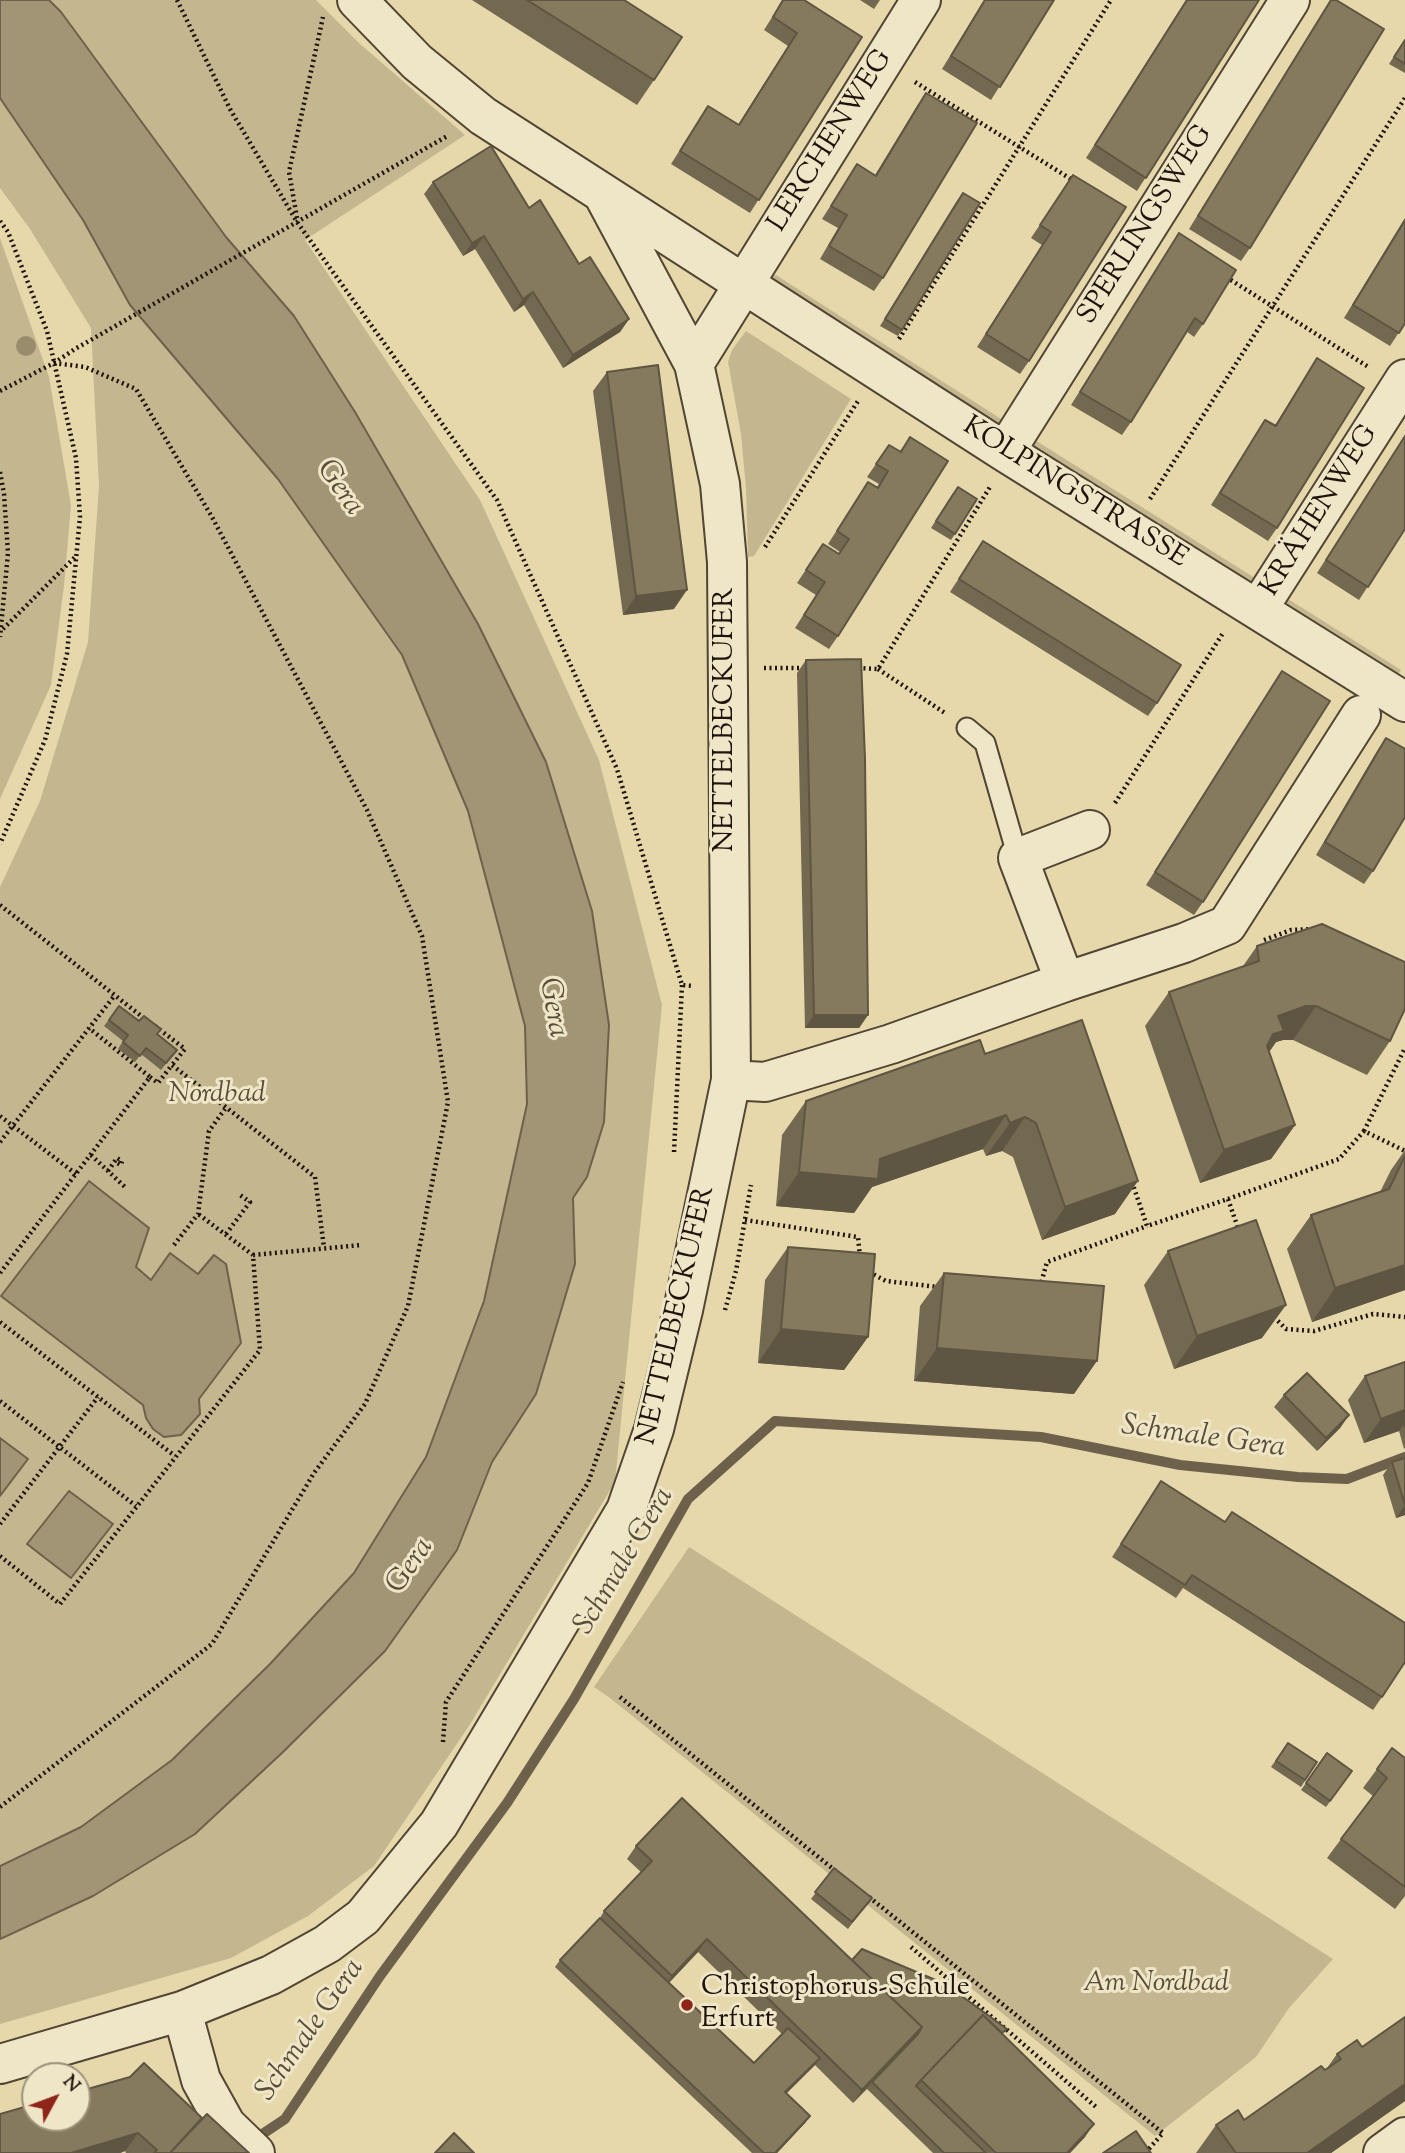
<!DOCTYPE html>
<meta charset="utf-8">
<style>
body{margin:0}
#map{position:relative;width:1405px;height:2153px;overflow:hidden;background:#e6d8ab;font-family:"Sorts Mill Goudy",serif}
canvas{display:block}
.north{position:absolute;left:21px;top:2062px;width:70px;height:70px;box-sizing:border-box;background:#efe6c8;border:2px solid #9c927c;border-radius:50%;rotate:49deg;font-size:19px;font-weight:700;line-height:28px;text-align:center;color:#1f140b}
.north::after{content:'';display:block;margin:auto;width:24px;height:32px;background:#8f2418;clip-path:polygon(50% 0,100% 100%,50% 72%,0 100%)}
</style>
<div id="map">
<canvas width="1405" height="2153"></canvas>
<div class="north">N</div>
</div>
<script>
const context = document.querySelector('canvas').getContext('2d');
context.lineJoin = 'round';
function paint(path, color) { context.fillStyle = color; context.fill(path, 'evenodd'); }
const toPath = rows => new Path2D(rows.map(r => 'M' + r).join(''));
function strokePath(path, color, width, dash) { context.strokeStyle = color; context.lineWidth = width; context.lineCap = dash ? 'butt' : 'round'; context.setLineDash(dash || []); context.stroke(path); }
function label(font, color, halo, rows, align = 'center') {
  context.font = font + ' "Sorts Mill Goudy",serif'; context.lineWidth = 6; context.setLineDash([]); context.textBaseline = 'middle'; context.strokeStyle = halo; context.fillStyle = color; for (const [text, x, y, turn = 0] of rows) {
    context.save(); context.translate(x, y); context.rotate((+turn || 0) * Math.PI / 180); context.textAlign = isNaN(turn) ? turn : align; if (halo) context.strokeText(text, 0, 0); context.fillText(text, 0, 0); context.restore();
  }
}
const green = toPath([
 [49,0,316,0,359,43,465,135,305,240,480,500,599,760,662,1005,615,1482,469,1726,374,1866,308,1916,231,1958,0,2024,0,1939,93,1896,195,1834,457,1550,492,1462,536,1394,572,1220,573,1198,587,1177,609,1025,592,911,546,762,478,624,355,412,294,317,226,237,134,115,94,55],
 [0,98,83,220,130,305,278,479,402,655,468,811,525,1026,527,1104,484,1301,426,1457,354,1573,270,1664,172,1760,81,1827,0,1866,0,887,40,801,88,642,99,486,91,328,30,229,0,188],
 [0,238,49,377,71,505,64,586,51,685,0,799],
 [776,275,1009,424,1000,428,772,284,771,276],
 [746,331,851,399,754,556,748,557,746,488,741,434,728,362,732,350],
 [1030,437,1263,583,1252,587,1032,448],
 [1285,597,1401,670,1397,676,1289,609],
 [689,1547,1333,1959,1289,2008,1256,2057,1155,2136,610,1698,594,1687]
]);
const water = toPath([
 [0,0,49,0,61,12,226,237,294,316,355,412,478,624,546,762,592,911,609,1025,604,1122,587,1177,573,1198,575,1264,536,1394,492,1462,457,1550,385,1651,283,1752,195,1834,93,1896,0,1939,0,1866,81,1827,172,1760,270,1664,354,1573,426,1457,484,1301,527,1104,525,1026,468,811,402,655,278,479,130,305,83,220,0,98,0,0],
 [89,1181,149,1228,136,1267,151,1280,170,1253,198,1274,214,1255,226,1264,241,1343,199,1399,200,1414,181,1435,164,1437,153,1429,146,1418,143,1405,1,1296,89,1181],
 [0,1438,28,1459,0,1496,0,1438],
 [69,1491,113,1524,71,1578,27,1544,69,1491]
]);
const stream = toPath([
 [252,2141,285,2119,380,1976,507,1803,574,1699,688,1499,775,1421,1041,1437,1180,1465,1298,1477,1347,1479,1405,1457]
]);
const path = toPath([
 [177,0,230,109,297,222,497,500,617,769,682,985,693,986],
 [915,82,1074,181],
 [297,218,289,172,323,17],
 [0,221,8,232,47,331,76,458,80,517,67,654,45,740,0,844],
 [1226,277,1370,368],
 [899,339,1111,0],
 [0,391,54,363,75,349,449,135],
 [0,472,4,494,8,553,0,637],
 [1150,499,1405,98],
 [765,547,858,401],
 [3,629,76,556],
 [764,668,804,668],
 [858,668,878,669,990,487],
 [878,669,945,713],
 [1115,803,1223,633],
 [0,905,145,1019],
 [1264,940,1291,930,1313,929],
 [155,1026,185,1049,172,1065],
 [150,1077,158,1083,172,1065,315,1177,324,1248],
 [0,1116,76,1174],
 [1364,1131,1405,1048],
 [0,1142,115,995],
 [674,1152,682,985],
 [91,1155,126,1188],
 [108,1171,117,1158,122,1161,121,1165,117,1163,119,1160],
 [1132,1182,1147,1226,1228,1199,1239,1231],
 [1228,1199,1339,1159,1364,1131,1405,1151],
 [745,1220,858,1237,860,1257],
 [226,1234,250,1202,240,1195],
 [174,1245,198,1214,209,1131,225,1109],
 [253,1255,361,1245],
 [869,1272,886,1281,938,1287],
 [0,1273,150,1077,89,1028],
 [1040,1287,1047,1262,1147,1226],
 [725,1310,736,1271,751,1185],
 [1274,1317,1286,1329,1314,1331,1373,1314,1405,1317],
 [0,1322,175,1456],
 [0,1401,136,1506],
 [0,1524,98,1397],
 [0,1556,60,1604,260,1350,253,1255,198,1214],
 [620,1697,837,1872],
 [443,1742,446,1702,588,1483,623,1382],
 [0,1807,212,1644,314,1473,365,1404,408,1306,448,1102,422,936,367,810,212,517,136,389,85,367,54,363],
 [869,1897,1163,2133,1147,2151],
 [911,1947,1096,2107]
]);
const lane = toPath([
 [967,728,985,743,1018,858]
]);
const street = toPath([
 [357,0,417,62,483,116,1005,452,1405,702],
 [694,364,921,0],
 [1005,452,1290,0],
 [1258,609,1405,379],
 [1065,982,1184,943,1227,925,1361,715],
 [731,1080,765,1082,891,1044,1065,982,1018,858,1090,830],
 [182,2011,201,2080,226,2125,255,2153],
 [0,2064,182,2011,271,1975,327,1944,363,1917,439,1824,626,1510,654,1429,683,1310,731,1080,727,562,720,484,694,364,603,194],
 [1383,2153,1405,2137]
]);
const trees = [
 [26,346]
];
const wall = toPath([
 [472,0,624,0,654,80,637,105],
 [783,0,804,0,862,37,750,213,671,164,708,106,738,125,788,46,764,30],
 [860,0,880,0,874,9],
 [984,0,1054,0,991,100,942,69],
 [1186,0,1259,0,1137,191,1086,158],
 [1331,0,1250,248,1241,261,1189,229],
 [1405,39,1405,73,1389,64],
 [926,93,883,278,874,291,820,259,838,228,822,219,857,164,875,175,917,106],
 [1073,175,1029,361,1020,374,977,347,1042,245,1031,238],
 [433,182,529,208,629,319,620,332,563,368,524,305,514,312,475,249,463,256,424,194],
 [958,199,902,330,898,336,880,326],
 [1405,218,1405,323,1390,346,1344,318],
 [1179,233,1203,324,1194,337,1186,331,1131,422,1122,435,1071,405],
 [1317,358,1277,528,1268,541,1211,505,1265,420,1275,425],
 [607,372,674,609,623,615,593,391],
 [1405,435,1405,529,1359,600,1317,573],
 [910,437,838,636,829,649,795,628,816,595,797,583,823,544,838,554,840,552,828,544,868,482,877,487,879,484,867,477,889,445,900,451],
 [953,493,955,534,951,540,931,528],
 [983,541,1157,703,1148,716,950,592],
 [806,660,868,1015,859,1028,805,1028,797,673],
 [1282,671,1203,902,1194,915,1146,885],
 [1386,738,1373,871,1364,884,1316,855,1377,751],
 [1257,946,1390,1041,1367,1075,1293,1040,1283,1040,1276,1042,1269,1052,1295,1125,1271,1159,1200,1183,1145,1026,1169,992,1243,966],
 [119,1006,177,1050,161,1070,141,1054,135,1062,118,1049,123,1041,104,1026],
 [985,1054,1115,1214,1042,1240,1013,1157,1002,1151,986,1156,983,1149,872,1187,854,1213,776,1206,782,1135,806,1101],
 [1405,1150,1405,1290,1312,1322,1287,1249,1311,1215,1380,1192,1391,1170],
 [788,1247,868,1337,844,1370,758,1363,765,1280],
 [1168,1251,1262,1338,1174,1369,1144,1285],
 [944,1273,1074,1394,914,1381,920,1306],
 [1405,1362,1405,1448,1404,1449,1399,1431,1364,1443,1348,1400,1365,1376],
 [1284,1395,1349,1415,1340,1428,1317,1451,1274,1407],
 [1405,1458,1405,1515,1396,1518,1383,1475,1392,1462],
 [1161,1481,1225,1522,1232,1512,1382,1697,1373,1710,1183,1588,1176,1598,1112,1557],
 [1288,1743,1317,1762,1301,1787,1271,1767],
 [1327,1753,1352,1771,1326,1807,1301,1790],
 [1405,1758,1405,1896,1395,1909,1327,1858,1373,1796,1363,1788,1377,1769],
 [636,1846,852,1960,1003,2034,1085,2137,1070,2153,933,2153,867,2089,868,2088,853,2103,815,2065,786,2093,810,2116,805,2123,777,2153,752,2153,555,1967,560,1960,600,1918,604,1911,642,1873,627,1859],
 [698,1952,782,2034,754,2063,669,1983],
 [834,1868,867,1904,848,1929,811,1899],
 [1405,2017,1405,2101,1331,2153,1196,2153,1216,2125,1244,2120,1327,2068,1337,2054,1362,2047],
 [202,2118,249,2153,126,2153,125,2151,120,2153,0,2153]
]);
const shadedWall = toPath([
 [484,236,475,249,463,256,472,243],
 [533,292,524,305,514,312,523,299],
 [629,319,620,332,563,368,573,355],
 [687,590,674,609,623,615,636,596],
 [1306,1006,1316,1006,1293,1040,1283,1040,1276,1042,1261,1064,1278,1016],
 [814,1015,868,1015,859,1028,805,1028],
 [1006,1115,983,1149,872,1187,854,1213,776,1206,799,1172,880,1159],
 [1025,1117,1002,1151,986,1156,1010,1123],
 [1295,1125,1271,1159,1200,1183,1224,1150],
 [1138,1181,1115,1214,1042,1240,1065,1207],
 [1405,1265,1405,1290,1312,1322,1335,1288],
 [1286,1305,1262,1338,1174,1369,1197,1336],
 [781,1329,868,1337,844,1370,758,1363],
 [937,1348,1097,1361,1074,1394,914,1381],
 [1405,1410,1405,1429,1403,1425,1399,1431,1364,1443,1381,1419],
 [1349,1415,1340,1428,1317,1451,1326,1438],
 [1405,1505,1405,1515,1396,1518],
 [707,1939,698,1952,663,1989,672,1976],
 [922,2027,913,2040,872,2082,853,2103,862,2090],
 [820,2058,815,2065,781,2099,785,2092],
 [1405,2084,1405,2101,1331,2153,1307,2153],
 [810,2116,805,2123,777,2153,775,2153],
 [1094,2124,1085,2137,1070,2153,1067,2153],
 [138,2133,125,2151,120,2153,71,2153]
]);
const building = toPath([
 [527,0,624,0,682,37,654,80,527,0],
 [783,0,804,0,862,37,759,200,680,151,708,106,739,125,797,33,773,17,783,0],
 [985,0,1054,0,1000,87,951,56,985,0],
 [1187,0,1259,0,1146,178,1095,145,1187,0],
 [1331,0,1336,0,1384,29,1250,248,1198,216,1331,0],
 [1405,40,1405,64,1394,57,1405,40],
 [926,93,977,123,883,278,829,246,847,215,831,206,857,164,876,176,926,93],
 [491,146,529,208,540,200,579,264,590,257,629,319,573,355,533,292,523,299,484,236,472,243,433,182,491,146],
 [1073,175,1126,207,1029,361,986,334,1051,232,1040,225,1073,175],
 [963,193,980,203,902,330,885,319,963,193],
 [1405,220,1405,323,1399,333,1353,305,1405,220],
 [1179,233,1236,270,1203,324,1195,318,1131,422,1080,392,1179,233],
 [1317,358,1364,388,1277,528,1220,493,1265,420,1276,426,1317,358],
 [658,365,687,590,636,596,607,372,658,365],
 [1405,436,1405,529,1368,587,1326,560,1405,436],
 [910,437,948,461,838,636,804,615,825,582,806,570,823,544,839,554,849,539,837,531,868,482,878,488,888,471,876,464,889,445,901,452,910,437],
 [958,487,977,499,955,534,936,521,958,487],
 [983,541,1181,665,1157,703,959,579,983,541],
 [861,659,865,759,868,1015,814,1015,806,660,861,659],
 [1282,671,1330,701,1203,902,1155,872,1282,671],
 [1386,738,1405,749,1405,817,1373,871,1325,842,1386,738],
 [1322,924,1405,962,1405,1009,1390,1041,1316,1006,1306,1006,1278,1016,1284,1031,1273,1034,1267,1046,1295,1125,1224,1150,1169,992,1259,961,1257,946,1322,924],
 [119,1006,139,1021,144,1016,161,1029,157,1034,177,1050,166,1063,146,1048,140,1056,123,1042,128,1035,109,1020,119,1006],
 [1082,1020,1138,1181,1065,1207,1036,1123,1025,1117,1010,1123,1006,1115,880,1159,878,1179,799,1172,806,1101,980,1040,985,1054,1082,1020],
 [1405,1156,1405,1265,1335,1288,1311,1215,1389,1189,1405,1156],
 [1256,1220,1286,1305,1197,1336,1168,1251,1256,1220],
 [788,1247,875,1254,868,1337,781,1329,788,1247],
 [944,1273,1104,1286,1097,1361,937,1348,944,1273],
 [1405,1362,1405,1410,1381,1419,1365,1376,1405,1362],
 [1307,1373,1349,1415,1326,1438,1284,1395,1307,1373],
 [1405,1458,1405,1505,1392,1462,1405,1458],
 [1161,1481,1225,1522,1232,1512,1405,1623,1405,1662,1382,1697,1192,1575,1185,1585,1121,1544,1161,1481],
 [1288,1743,1317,1762,1305,1780,1276,1761,1288,1743],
 [1392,1748,1405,1758,1405,1887,1341,1839,1387,1778,1377,1769,1392,1748],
 [1327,1753,1352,1771,1330,1801,1306,1783,1327,1753],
 [682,1798,922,2027,862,2090,707,1939,672,1976,604,1911,652,1861,636,1846,682,1798],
 [834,1868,872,1898,852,1922,815,1892,834,1868],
 [600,1918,754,2063,788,2028,820,2058,785,2092,810,2116,775,2153,764,2153,560,1960,600,1918],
 [862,1949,945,1984,1007,2029,1002,2033,983,2015,921,2080,916,2086,986,2153,944,2153,872,2082,918,2034,922,2027,852,1960,862,1949],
 [983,2015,1094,2124,1067,2153,996,2153,921,2080,983,2015],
 [1405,2017,1405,2084,1307,2153,1236,2153,1216,2125,1238,2110,1244,2120,1321,2066,1325,2070,1341,2059,1337,2054,1357,2040,1362,2047,1405,2017],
 [144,2063,202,2118,170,2153,154,2153,157,2150,138,2133,71,2153,0,2153,0,2114,35,2104,35,2118,77,2118,77,2092,130,2077,144,2063],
 [207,2114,249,2153,170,2153,207,2114],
 [1136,2131,1151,2153,1103,2153,1136,2131],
 [454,2133,474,2153,435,2153,454,2133]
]);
const markers = [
 [687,2005,7,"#8f2418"]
];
const streetNames = [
 ["LERCHENWEG",832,142,-58],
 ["SPERLINGSWEG",1147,226,-58],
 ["KOLPINGSTRASSE",1074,494,32],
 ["KRÄHENWEG",1321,512,-58],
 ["NETTELBECKUFER",727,720,-90],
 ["NETTELBECKUFER",678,1316,-77]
];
const parkNames = [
 ["Nordbad",217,1096],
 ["Am Nordbad",1156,1985]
];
const poiNames = [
 ["Christophorus-Schule",701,1989],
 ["Erfurt",701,2021]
];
const waterNames = [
 ["Gera",338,489,55],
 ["Gera",551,1008,80],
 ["Schmale Gera",1203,1439,8],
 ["Schmale Gera",626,1562,-59],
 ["Gera",412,1567,-56],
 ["Schmale Gera",312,2031,-55]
];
paint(green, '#c4b790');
paint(water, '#a29575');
strokePath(water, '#6e614b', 2);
strokePath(stream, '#6e614b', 10);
strokePath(lane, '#514533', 23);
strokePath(street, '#514533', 42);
strokePath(path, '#1f140b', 4.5, [2, 3.5]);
strokePath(lane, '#efe6c8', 19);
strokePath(street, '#efe6c8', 38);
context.fillStyle = '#988c6d';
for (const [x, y] of trees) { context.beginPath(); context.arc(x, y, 10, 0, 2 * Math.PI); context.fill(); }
paint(wall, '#736951');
paint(shadedWall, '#5e5542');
paint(building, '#867a5e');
strokePath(building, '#5e5542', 2);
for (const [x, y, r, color] of markers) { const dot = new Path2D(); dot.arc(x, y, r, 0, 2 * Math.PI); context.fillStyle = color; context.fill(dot); strokePath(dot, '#efe6c8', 2.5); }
label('28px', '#1f140b', '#efe6c8', streetNames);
label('italic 28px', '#594d3a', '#efe6c8', parkNames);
label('28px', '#1f140b', '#efe6c8', poiNames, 'left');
label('italic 30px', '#5a4e3b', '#efe6c8', waterNames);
</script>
